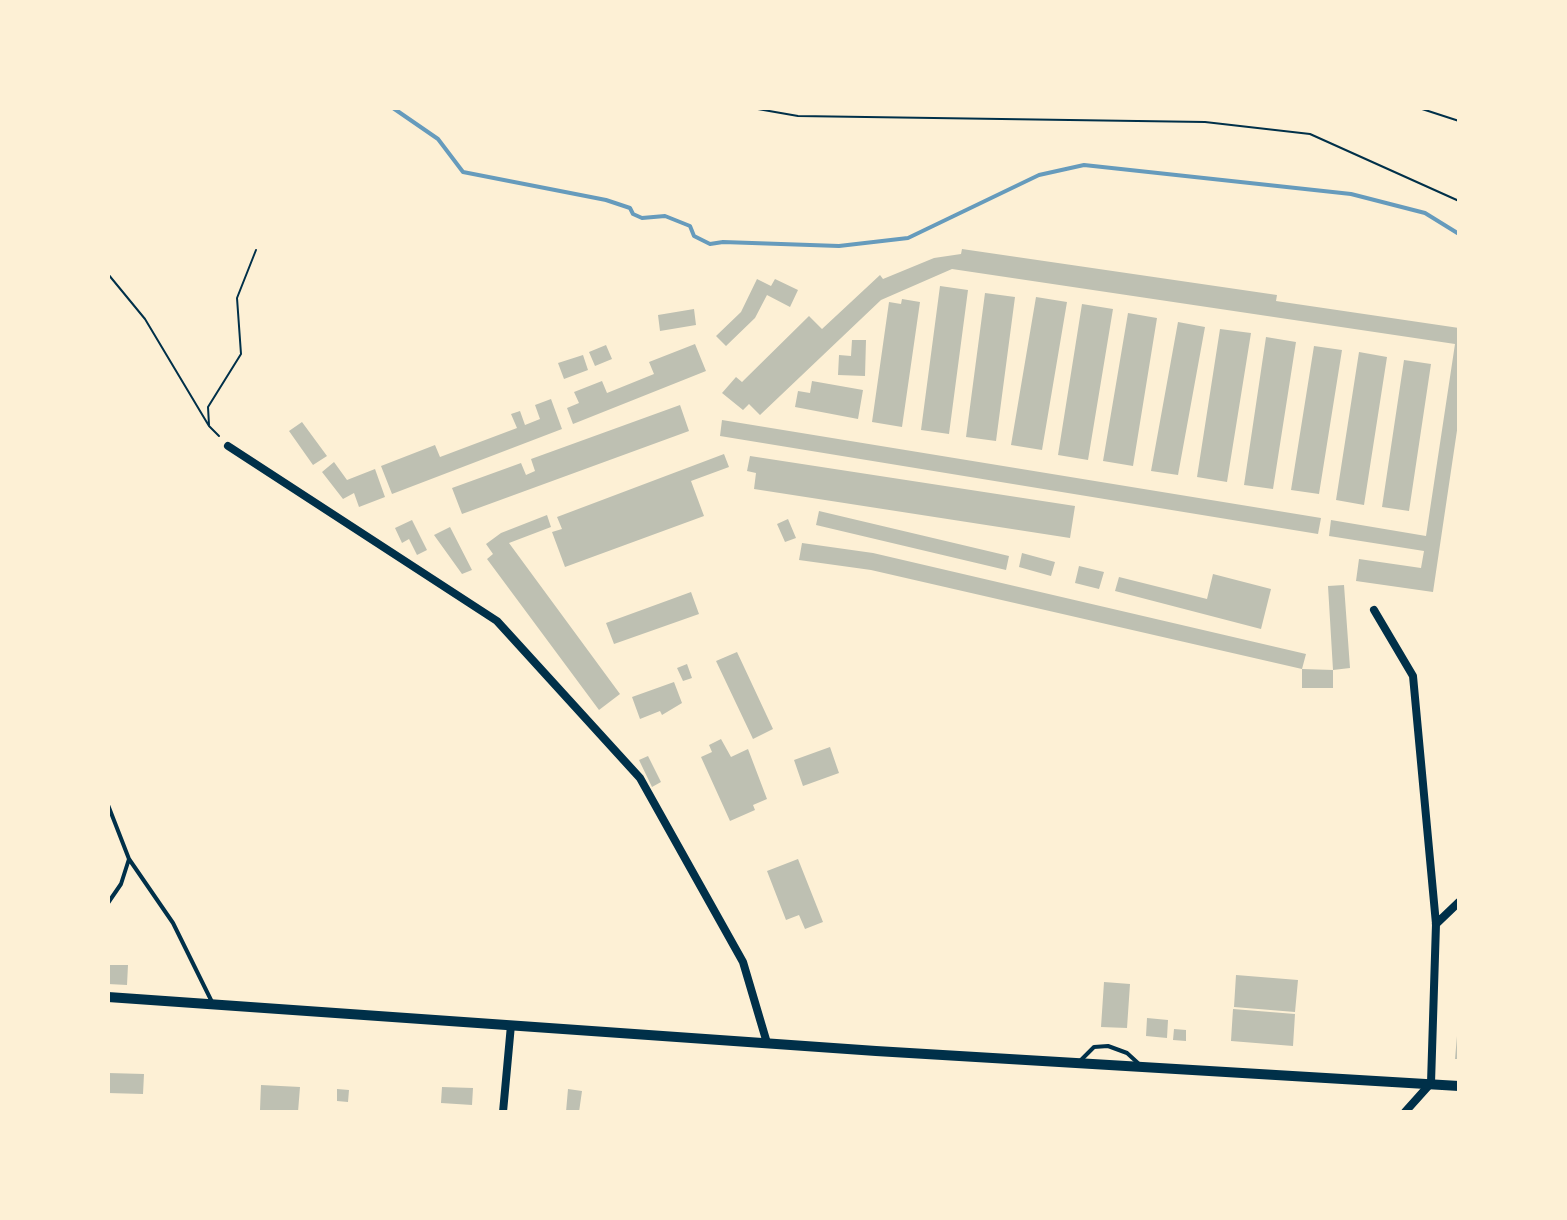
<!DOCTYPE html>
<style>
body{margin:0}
#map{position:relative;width:1567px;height:1220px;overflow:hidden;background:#fdf0d5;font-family:Roboto,sans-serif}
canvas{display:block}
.frame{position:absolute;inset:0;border:110px solid #fdf0d5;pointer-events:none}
</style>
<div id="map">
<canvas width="1567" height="1220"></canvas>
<div class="frame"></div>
</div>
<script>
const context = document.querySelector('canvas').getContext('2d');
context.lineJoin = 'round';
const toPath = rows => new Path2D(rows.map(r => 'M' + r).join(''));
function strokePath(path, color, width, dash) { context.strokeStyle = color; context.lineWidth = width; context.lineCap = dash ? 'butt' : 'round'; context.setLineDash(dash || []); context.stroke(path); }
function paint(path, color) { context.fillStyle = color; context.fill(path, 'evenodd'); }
const stream = toPath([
 [393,108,438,139,463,172,606,200,630,208,633,214,642,218,665,216,690,226,694,236,710,244,723,242,839,246,908,238,1039,175,1084,165,1351,194,1425,213,1459,234]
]);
const building = toPath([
 [962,249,1277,295,1276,301,1459,328,1459,417,1433,592,1356,581,1359,559,1421,568,1424,551,1329,536,1331,520,1426,536,1455,344,952,269,881,300,760,415,749,404,743,410,722,393,736,377,742,382,809,316,822,329,880,275,883,279,934,258,961,254],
 [757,279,771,286,775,279,798,290,790,307,767,295,755,318,726,346,716,336,741,312],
 [940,286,968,290,949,434,921,430],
 [985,293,1015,297,996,441,966,437],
 [1036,297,1067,302,1042,450,1011,445],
 [902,299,920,302,902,427,872,422,889,302,901,304],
 [1082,304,1113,309,1088,460,1058,455],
 [694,309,696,325,660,331,658,315],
 [1128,313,1157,318,1133,466,1103,461],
 [1178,322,1205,327,1178,475,1151,471],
 [1220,329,1251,333,1227,482,1197,477],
 [1266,337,1296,342,1273,489,1244,485],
 [852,340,866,340,865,376,838,375,839,355,851,356],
 [695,344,706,371,573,424,567,408,579,403,574,392,602,381,607,393,654,374,649,362],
 [606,345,612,359,595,366,589,352],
 [1314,346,1342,350,1319,494,1291,490],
 [1359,352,1387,357,1364,505,1336,500],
 [583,355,588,370,564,379,558,363],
 [1404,360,1431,364,1409,511,1382,507],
 [812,381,863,390,858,419,795,407,798,391,810,393],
 [551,399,562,429,392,494,381,466,435,445,440,457,517,428,511,414,520,411,525,425,540,419,535,405],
 [680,405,689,431,462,514,452,488,521,463,526,475,535,471,531,459],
 [722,420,1321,518,1318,534,720,436],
 [302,422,327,456,313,465,289,431],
 [724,454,729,467,691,481,704,516,565,567,552,532,562,529,557,517],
 [750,456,1075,506,1070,538,754,489,756,473,747,471],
 [334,462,347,480,375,469,385,497,359,507,354,493,343,499,322,472],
 [819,511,1009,556,1006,570,816,525],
 [547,515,551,527,509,543,620,694,599,710,487,559,493,554,486,544,501,533],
 [788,519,796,538,785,542,777,524],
 [412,520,427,550,417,555,409,539,402,543,395,528],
 [450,527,472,570,462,574,434,535],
 [802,543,873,553,1306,654,1302,669,1333,670,1333,688,1302,688,1302,669,871,570,799,560],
 [1022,553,1055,562,1051,576,1019,567],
 [1079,566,1104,572,1099,589,1075,583],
 [1213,574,1271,589,1261,629,1115,591,1119,577,1207,599],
 [1344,585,1350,668,1333,670,1328,586],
 [691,592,699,614,614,644,606,623],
 [737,652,773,729,753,739,716,661],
 [687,664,692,678,683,681,677,668],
 [674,682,682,703,662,715,660,711,640,719,632,697],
 [721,739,731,757,748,749,767,799,753,805,755,810,730,821,701,757,712,752,709,745],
 [830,747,839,773,803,786,794,760],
 [648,756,661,782,652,787,639,760],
 [798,859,823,922,805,929,799,915,786,920,767,871],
 [108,965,128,965,127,985,108,984],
 [1236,975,1298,980,1295,1012,1234,1007],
 [1104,982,1130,984,1127,1028,1101,1027],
 [1233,1009,1295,1014,1293,1046,1231,1041],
 [1147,1018,1168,1020,1167,1038,1146,1036],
 [1174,1029,1186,1030,1186,1041,1173,1040],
 [1457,1036,1459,1036,1459,1059,1455,1059],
 [108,1073,144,1074,143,1094,108,1093],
 [261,1085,300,1087,298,1112,260,1110],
 [442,1087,473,1088,472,1105,441,1103],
 [337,1089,349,1090,348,1102,337,1101],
 [568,1089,582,1091,579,1112,566,1112]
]);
const path = toPath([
 [752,108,798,116,1205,122,1310,134,1459,201],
 [1419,108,1459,121],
 [108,274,145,319,209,426,219,436],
 [209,425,208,407,241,354,237,298,256,250]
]);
const service = toPath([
 [108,805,129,859,121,884,108,903],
 [129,859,173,923,212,1002],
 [1080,1061,1094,1047,1108,1046,1127,1053,1139,1064]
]);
const minor = toPath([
 [228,446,497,621,640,778,743,962,767,1043],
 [1374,610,1413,676,1436,924,1431,1083,1405,1112],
 [1436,924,1459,902],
 [503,1112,511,1025]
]);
const tertiary = toPath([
 [108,997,876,1051,1459,1086]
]);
strokePath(stream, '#669bbc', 4);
paint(building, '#bec0b2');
strokePath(path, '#003049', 2);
strokePath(service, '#003049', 4);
strokePath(minor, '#003049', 8);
strokePath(tertiary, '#003049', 10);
</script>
